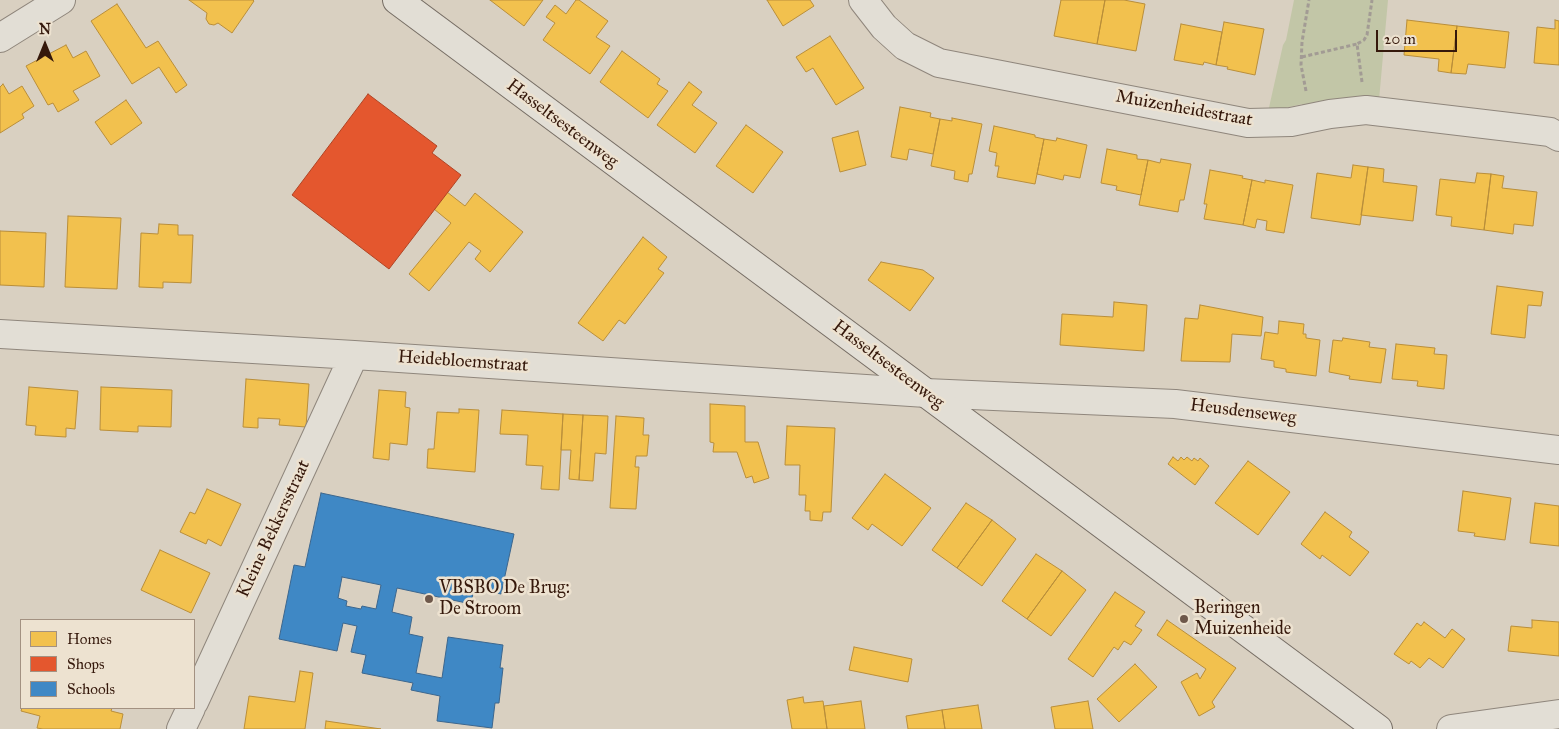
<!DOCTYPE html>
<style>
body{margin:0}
#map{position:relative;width:1559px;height:729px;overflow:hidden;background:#d9d0c1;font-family:"IM FELL Great Primer",serif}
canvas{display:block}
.legend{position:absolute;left:20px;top:619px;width:175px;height:90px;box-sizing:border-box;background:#ede2d0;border:1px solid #a39181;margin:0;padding:6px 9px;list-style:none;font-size:15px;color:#35180b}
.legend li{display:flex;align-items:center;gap:10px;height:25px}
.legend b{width:25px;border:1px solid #a39181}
.north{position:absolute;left:20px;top:20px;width:50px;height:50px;-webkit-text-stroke:4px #ede2d0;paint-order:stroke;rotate:0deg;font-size:14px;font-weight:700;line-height:20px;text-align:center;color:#35180b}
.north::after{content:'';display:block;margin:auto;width:18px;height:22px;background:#35180b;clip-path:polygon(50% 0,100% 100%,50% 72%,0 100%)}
.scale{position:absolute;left:1376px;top:30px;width:81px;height:22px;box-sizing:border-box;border:2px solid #35180b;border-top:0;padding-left:6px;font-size:15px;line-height:18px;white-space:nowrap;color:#35180b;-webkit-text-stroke:4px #ede2d0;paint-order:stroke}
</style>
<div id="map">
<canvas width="1559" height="729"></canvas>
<ul class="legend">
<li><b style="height:14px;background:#f2c14e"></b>Homes</li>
<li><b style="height:14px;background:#e4572e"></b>Shops</li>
<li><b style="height:14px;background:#3f88c5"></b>Schools</li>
</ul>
<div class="north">N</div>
<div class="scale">20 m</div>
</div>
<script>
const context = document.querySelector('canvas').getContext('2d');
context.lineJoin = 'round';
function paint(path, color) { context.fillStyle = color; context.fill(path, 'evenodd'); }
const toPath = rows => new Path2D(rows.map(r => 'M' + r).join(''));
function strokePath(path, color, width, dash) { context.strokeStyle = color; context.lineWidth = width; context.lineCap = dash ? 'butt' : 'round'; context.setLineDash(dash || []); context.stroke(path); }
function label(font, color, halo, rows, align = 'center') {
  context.font = font + ' "IM FELL Great Primer",serif'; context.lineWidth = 5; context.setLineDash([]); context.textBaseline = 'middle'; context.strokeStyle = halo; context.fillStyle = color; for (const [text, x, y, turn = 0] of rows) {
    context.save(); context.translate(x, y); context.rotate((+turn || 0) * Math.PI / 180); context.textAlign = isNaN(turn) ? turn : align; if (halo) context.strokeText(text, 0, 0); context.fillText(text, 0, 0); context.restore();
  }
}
const green = toPath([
 [1294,0,1388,0,1379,100,1304,112,1302,104,1268,112,1283,45,1286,40]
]);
const homes = toPath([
 [189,0,253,0,254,1,232,33,218,23,214,25,209,24,206,19,207,13,189,0],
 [490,0,543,0,524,26,490,0],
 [576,0,579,0,608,21,596,37,610,46,590,74,543,40,555,23,546,17,555,5,566,14,576,0],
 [767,0,810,0,814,6,783,26,767,0],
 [1061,0,1105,0,1097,44,1054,36,1061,0],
 [1105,0,1124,0,1145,4,1136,51,1097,44,1105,0],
 [117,4,146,48,158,41,187,85,176,93,159,67,132,84,91,21,117,4],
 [1407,20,1457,26,1451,73,1438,71,1439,59,1404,55,1407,20],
 [1555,20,1559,21,1559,65,1534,63,1537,27,1555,29,1555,20],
 [1224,22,1264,29,1255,75,1227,69,1228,67,1216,65,1224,22],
 [1181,24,1222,32,1216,65,1204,62,1203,65,1174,60,1181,24],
 [1457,26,1509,32,1505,68,1468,64,1466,74,1451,73,1457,26],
 [830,36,864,88,836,105,813,68,806,72,796,57,830,36],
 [66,45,73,58,86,51,100,76,73,91,79,100,58,112,53,103,48,105,26,66,66,45],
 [622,51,660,79,657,84,668,91,648,118,600,82,622,51],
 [689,82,702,92,692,105,717,123,695,153,657,125,689,82],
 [3,84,9,94,22,86,34,106,22,114,24,118,0,133,0,87,3,84],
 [126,100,142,123,111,145,95,122,126,100],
 [900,107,931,113,930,117,940,119,933,154,909,149,907,160,891,157,900,107],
 [952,118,982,124,972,174,969,174,968,182,954,179,955,171,931,166,940,119,952,121,952,118],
 [746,125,783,152,753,193,716,166,746,125],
 [994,126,1035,135,1035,137,1044,139,1035,184,997,177,999,166,995,166,997,153,989,151,994,126],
 [858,131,866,165,840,172,832,138,858,131],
 [1057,138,1087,145,1080,178,1064,175,1063,180,1037,174,1044,139,1056,141,1057,138],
 [1107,149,1137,155,1137,159,1148,160,1141,195,1116,190,1117,186,1101,183,1107,149],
 [1161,159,1191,164,1184,200,1180,200,1178,212,1139,205,1148,160,1160,163,1161,159],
 [1353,165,1368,167,1360,225,1311,218,1317,173,1351,178,1353,165],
 [1368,167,1384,169,1383,182,1417,186,1413,221,1361,215,1368,167],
 [1210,170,1243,176,1242,178,1252,180,1243,225,1204,219,1207,204,1204,204,1210,170],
 [1477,173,1491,174,1484,230,1451,226,1452,217,1436,215,1440,179,1475,183,1477,173],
 [1491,174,1504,176,1502,188,1537,192,1533,226,1514,224,1513,234,1484,230,1491,174],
 [1252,180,1265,183,1265,180,1293,185,1284,233,1266,230,1267,221,1257,219,1255,228,1243,225,1252,180],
 [447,192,465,206,475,193,523,232,490,272,475,259,481,251,469,242,429,291,409,274,451,223,434,209,447,192],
 [68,216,121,218,117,289,65,287,68,216],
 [159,224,178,225,178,235,193,235,191,283,163,282,163,288,139,287,141,233,158,234,159,224],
 [0,231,46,233,44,287,0,285,0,231],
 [643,237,667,257,658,269,664,273,625,324,619,320,603,341,578,323,643,237],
 [881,262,923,270,934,278,910,311,868,280,881,262],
 [1497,286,1543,292,1541,306,1528,305,1525,338,1491,334,1497,286],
 [1114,302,1147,305,1144,351,1060,345,1062,314,1113,317,1114,302],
 [1200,305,1263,317,1261,336,1232,334,1230,362,1181,361,1185,318,1198,319,1200,305],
 [1279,321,1304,324,1303,334,1306,334,1306,338,1320,340,1316,376,1286,372,1286,369,1274,367,1274,361,1261,359,1265,332,1278,334,1279,321],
 [1343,338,1370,342,1369,347,1386,349,1381,383,1349,379,1350,376,1329,372,1333,340,1342,341,1343,338],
 [1396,344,1435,348,1434,354,1447,355,1444,389,1417,386,1418,381,1392,379,1396,344],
 [246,379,309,384,306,427,279,425,280,419,258,418,258,428,243,427,246,379],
 [29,387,78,391,75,429,66,428,66,437,35,435,36,426,26,425,29,387],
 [101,387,172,390,171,427,138,426,138,432,100,430,101,387],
 [379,390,406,392,405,407,410,408,407,445,390,443,389,460,373,458,379,390],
 [710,404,745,406,745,442,758,442,769,478,754,483,752,476,746,478,737,452,713,452,714,443,710,442,710,404],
 [459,409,479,410,475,472,427,468,428,449,434,449,437,412,459,413,459,409],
 [502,410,563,414,559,490,541,489,543,466,526,465,528,435,500,434,502,410],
 [563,414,583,415,579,480,569,479,571,450,561,450,563,414],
 [583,415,608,416,606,454,595,453,593,481,579,480,583,415],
 [616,416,644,418,643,435,649,435,647,456,636,456,635,467,639,467,636,509,610,508,616,416],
 [787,426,835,428,831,512,823,512,822,521,810,520,810,511,805,511,806,495,799,495,800,465,785,465,787,426],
 [1173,457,1178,461,1181,457,1184,460,1187,457,1192,461,1194,458,1198,461,1200,458,1209,466,1195,485,1168,464,1173,457],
 [1248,461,1290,492,1258,535,1215,503,1248,461],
 [885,474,931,508,902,546,872,524,868,530,852,518,885,474],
 [207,489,241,504,221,546,208,539,206,544,180,532,190,512,195,514,207,489],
 [1463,491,1511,498,1505,540,1474,536,1475,533,1458,531,1463,491],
 [966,503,992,520,957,568,932,550,966,503],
 [1535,503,1559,506,1559,546,1530,543,1535,503],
 [1325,512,1352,532,1349,537,1369,552,1350,576,1322,555,1320,559,1301,544,1325,512],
 [992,520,1016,539,982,586,957,568,992,520],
 [160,550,210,573,191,613,141,590,160,550],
 [1036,554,1062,571,1027,619,1002,601,1036,554],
 [1062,571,1086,590,1051,636,1027,619,1062,571],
 [1115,592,1145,612,1135,626,1142,630,1131,645,1124,641,1118,650,1114,647,1093,677,1068,659,1115,592],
 [1167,620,1236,668,1212,702,1215,707,1199,716,1181,682,1197,673,1200,679,1206,669,1157,635,1167,620],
 [1532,620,1559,622,1559,656,1508,651,1511,626,1532,628,1532,620],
 [1424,622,1445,638,1452,629,1465,639,1443,668,1429,658,1420,668,1411,661,1409,664,1394,654,1417,623,1421,626,1424,622],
 [854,647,912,659,908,682,849,670,854,647],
 [1135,664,1157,687,1119,722,1097,699,1135,664],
 [300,671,313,673,305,729,244,729,249,696,295,702,300,671],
 [803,697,804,703,823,701,827,729,792,729,787,700,803,697],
 [861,701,865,729,827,729,824,706,861,701],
 [1088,701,1093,729,1055,729,1051,707,1088,701],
 [978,705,982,729,945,729,942,710,978,705],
 [22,708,112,708,111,711,123,714,120,729,43,729,37,728,40,716,21,711,22,708],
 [942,710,945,729,908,729,906,716,942,710],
 [326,721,381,729,325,729,326,721]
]);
const shops = toPath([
 [368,94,437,146,432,153,461,175,389,269,292,195,368,94]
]);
const schools = toPath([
 [321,493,514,534,501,594,474,588,471,604,397,588,392,612,412,617,409,634,423,637,416,673,442,678,448,637,503,645,500,668,503,668,499,703,495,703,492,728,437,721,440,696,411,690,413,683,362,673,366,655,351,652,357,626,343,623,337,651,279,639,294,565,305,567,321,493],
 [342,577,381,585,376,609,362,606,361,609,346,606,347,601,338,598,342,577]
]);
const path = toPath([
 [1302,57,1357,44],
 [1362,82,1357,44,1364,40,1367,35,1372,0],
 [1306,91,1301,65,1302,42,1309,0]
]);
const street = toPath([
 [863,0,884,27,905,46,939,63,1248,123,1291,122,1330,114,1366,110,1526,129,1550,132,1559,137],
 [0,38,61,0],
 [0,334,354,355,926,393,1175,404,1559,450],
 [194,702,354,355],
 [181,729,191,708],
 [1451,729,1559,714]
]);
const secondary = toPath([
 [397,0,1378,729]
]);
const markers = [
 [429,599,5,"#6e584b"],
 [1184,619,5,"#6e584b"]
];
const streetNames = [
 ["Muizenheidestraat",1184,109,10],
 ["Hasseltsesteenweg",562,124,37],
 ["Heidebloemstraat",463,362,4],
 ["Hasseltsesteenweg",888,365,37],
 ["Heusdenseweg",1243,412,7],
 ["Kleine Bekkersstraat",274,529,-65]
];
const poiNames = [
 ["VBSBO De Brug:",439,589],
 ["De Stroom",439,610],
 ["Beringen",1194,609],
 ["Muizenheide",1194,630]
];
paint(green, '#c2c6a7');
paint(homes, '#f2c14e');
strokePath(homes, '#b98e3a', 1);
paint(shops, '#e4572e');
strokePath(shops, '#b04424', 1);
paint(schools, '#3f88c5');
strokePath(schools, '#3c668d', 1);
strokePath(street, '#8f867c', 30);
strokePath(secondary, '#776e65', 30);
strokePath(path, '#a29b94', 3, [4, 2.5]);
strokePath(street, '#e2ded5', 28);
strokePath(secondary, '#e2ded5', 28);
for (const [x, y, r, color] of markers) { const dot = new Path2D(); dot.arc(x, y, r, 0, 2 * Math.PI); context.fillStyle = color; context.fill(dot); strokePath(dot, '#ede2d0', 2); }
label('18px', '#35180b', '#ede2d0', streetNames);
label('18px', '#35180b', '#ede2d0', poiNames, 'left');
</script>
